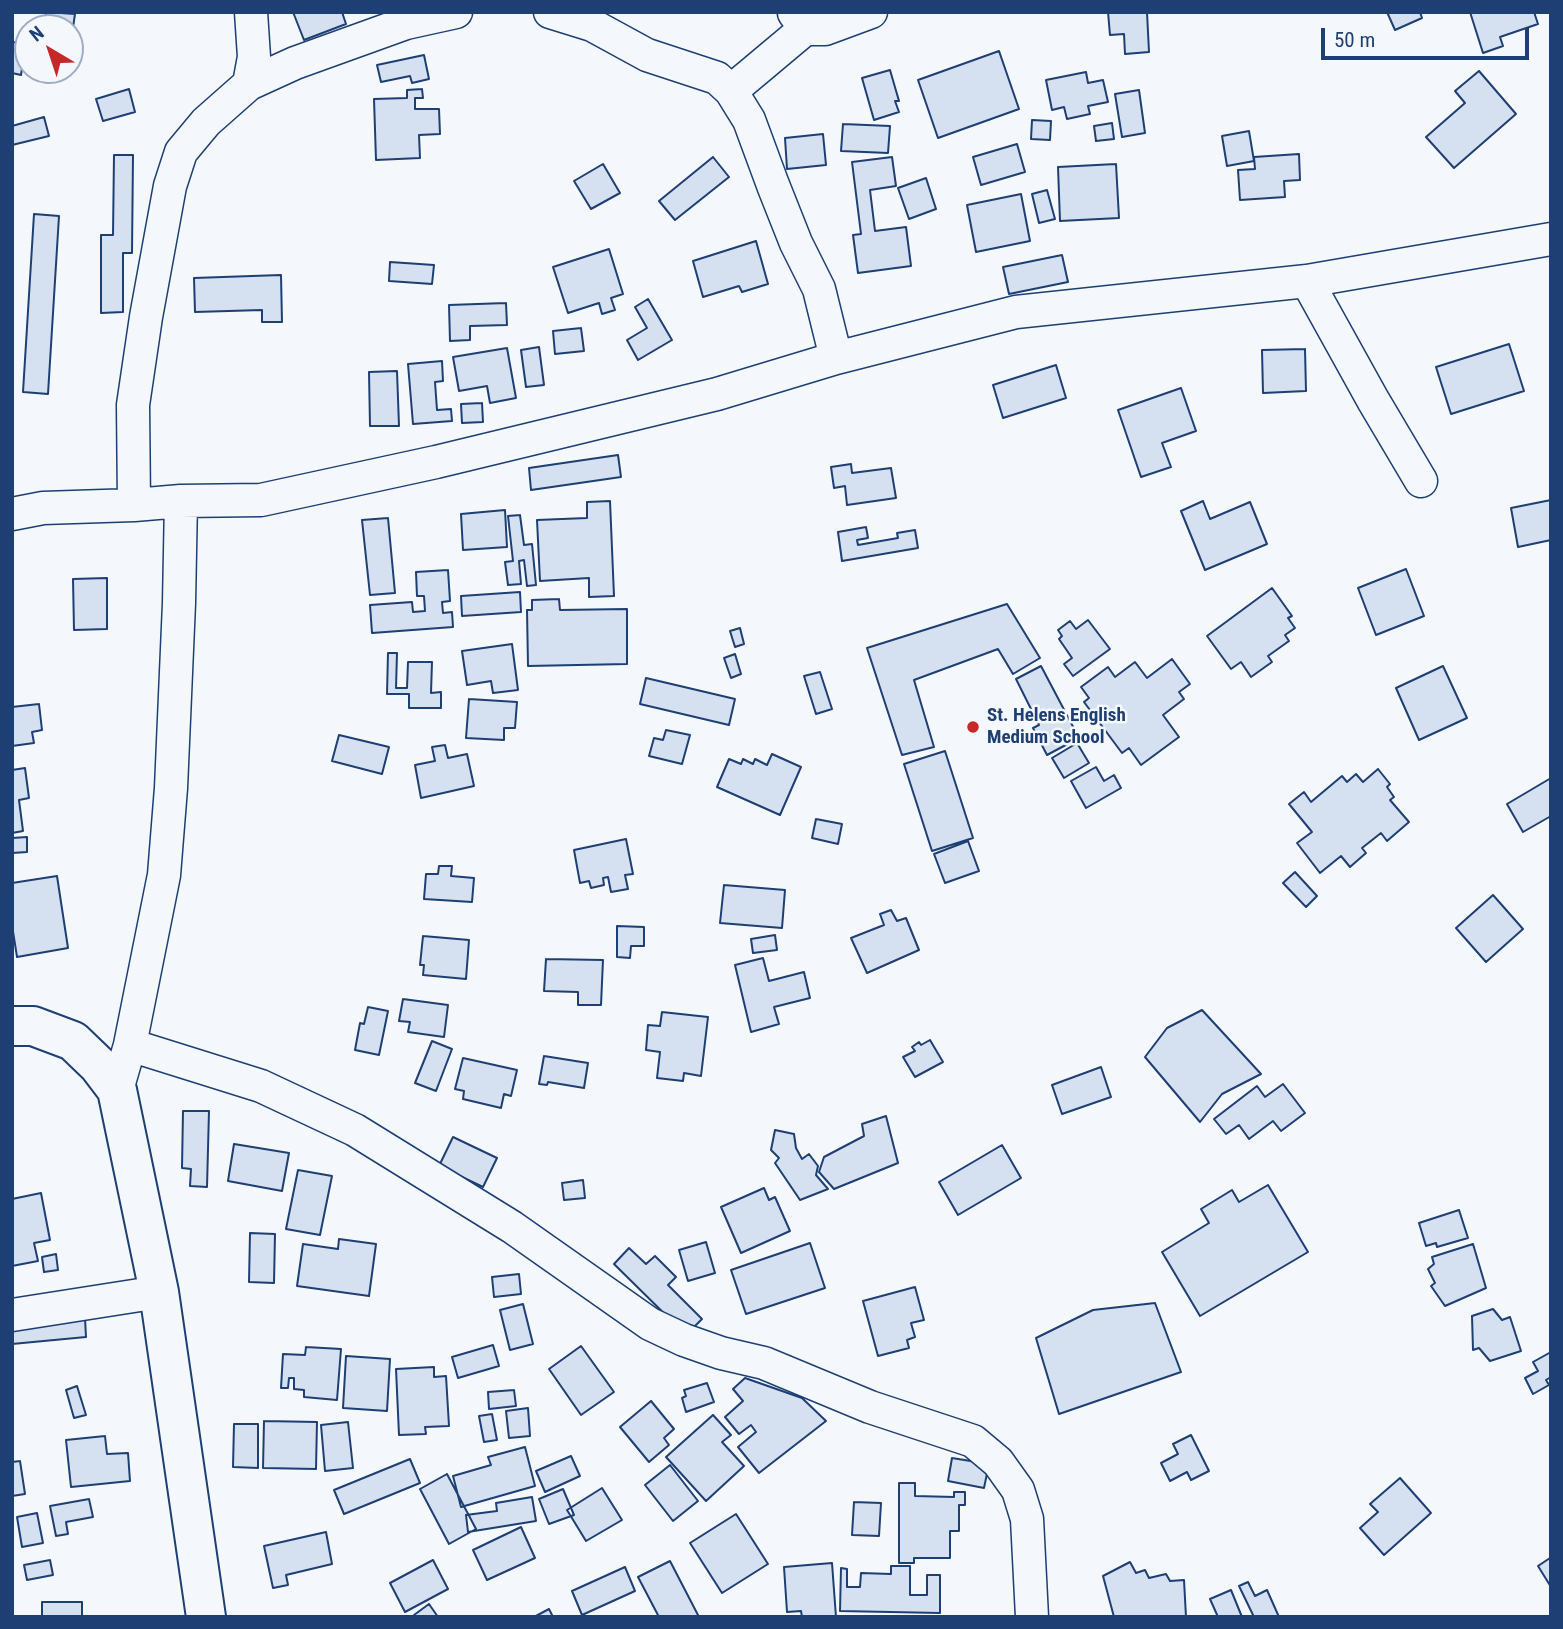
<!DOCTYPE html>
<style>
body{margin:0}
#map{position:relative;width:1563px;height:1629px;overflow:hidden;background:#f4f7fb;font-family:"Roboto Condensed",sans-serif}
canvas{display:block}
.frame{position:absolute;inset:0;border:14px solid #1d3f73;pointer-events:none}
.north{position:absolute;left:14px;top:14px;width:70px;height:70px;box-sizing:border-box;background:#f4f7fb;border:2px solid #9eadc5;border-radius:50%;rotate:321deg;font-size:19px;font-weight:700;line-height:28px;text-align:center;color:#1d3f73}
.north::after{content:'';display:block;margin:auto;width:24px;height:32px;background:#c62828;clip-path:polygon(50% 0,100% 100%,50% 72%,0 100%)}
.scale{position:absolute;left:1321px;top:28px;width:208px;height:32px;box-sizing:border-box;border:4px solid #1d3f73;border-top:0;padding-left:9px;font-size:21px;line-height:24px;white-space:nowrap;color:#1d3f73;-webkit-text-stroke:5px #f4f7fb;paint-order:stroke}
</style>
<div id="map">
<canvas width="1563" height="1629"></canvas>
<div class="frame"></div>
<div class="north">N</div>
<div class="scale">50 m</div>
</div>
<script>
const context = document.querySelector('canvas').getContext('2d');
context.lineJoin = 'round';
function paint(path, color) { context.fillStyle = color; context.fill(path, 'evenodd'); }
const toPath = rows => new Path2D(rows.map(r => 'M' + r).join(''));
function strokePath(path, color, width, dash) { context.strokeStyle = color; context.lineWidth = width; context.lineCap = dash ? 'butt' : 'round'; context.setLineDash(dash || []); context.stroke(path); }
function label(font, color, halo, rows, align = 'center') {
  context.font = font + ' "Roboto Condensed",sans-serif'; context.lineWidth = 5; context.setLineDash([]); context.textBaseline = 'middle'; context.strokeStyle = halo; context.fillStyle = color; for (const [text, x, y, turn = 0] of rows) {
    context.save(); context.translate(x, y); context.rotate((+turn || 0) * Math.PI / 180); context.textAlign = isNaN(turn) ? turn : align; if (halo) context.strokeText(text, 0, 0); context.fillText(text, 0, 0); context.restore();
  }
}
const building = toPath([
 [46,12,75,14,70,48,70,28,44,28,46,12],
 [293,12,342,12,346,24,304,40,293,12],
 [1108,12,1147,12,1149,52,1125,54,1124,34,1110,35,1108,12],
 [1387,12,1420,12,1422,18,1395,30,1387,12],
 [1470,12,1534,12,1538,24,1500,37,1503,46,1483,53,1470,12],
 [12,42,26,44,21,75,12,73,12,42],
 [999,51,1019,109,938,138,918,80,999,51],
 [424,55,429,79,412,83,410,76,381,82,377,65,424,55],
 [890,70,899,101,895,101,899,112,874,120,862,78,890,70],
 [1479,71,1516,114,1454,168,1426,137,1465,103,1455,91,1479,71],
 [1086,72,1088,83,1103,80,1108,102,1088,106,1090,114,1067,119,1064,107,1052,110,1046,80,1086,72],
 [129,89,135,112,103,121,96,99,129,89],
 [422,89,423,98,415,98,415,109,439,109,440,134,419,135,420,158,376,160,374,99,407,98,407,90,422,89],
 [1139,90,1145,133,1122,137,1115,94,1139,90],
 [44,117,49,136,12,145,12,126,44,117],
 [1032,120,1051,121,1050,140,1031,139,1032,120],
 [1112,123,1114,139,1096,141,1094,126,1112,123],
 [843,124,890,126,888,153,841,151,843,124],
 [1249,131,1254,161,1227,166,1222,136,1249,131],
 [823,134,826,165,787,169,785,138,823,134],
 [1017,144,1025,172,981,185,973,157,1017,144],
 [1299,154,1300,180,1284,181,1285,197,1240,200,1238,170,1255,169,1254,157,1299,154],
 [114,155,133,155,132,253,123,253,123,312,101,313,101,235,113,235,114,155],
 [713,157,729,177,675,220,659,201,713,157],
 [892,157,896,186,870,190,875,231,906,227,911,266,858,273,853,235,861,234,852,162,892,157],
 [603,164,620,193,591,209,574,181,603,164],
 [1116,164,1119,218,1060,221,1058,167,1116,164],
 [926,178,936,209,909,219,898,188,926,178],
 [1047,190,1055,219,1039,223,1032,194,1047,190],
 [1021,194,1030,241,976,252,967,205,1021,194],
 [34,214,59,216,48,394,23,392,34,214],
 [756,241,768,284,742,292,739,286,703,297,693,261,756,241],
 [609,249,623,294,611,298,615,310,602,314,599,303,568,313,553,267,609,249],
 [1062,255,1068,282,1009,294,1003,267,1062,255],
 [390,262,434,265,432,284,389,281,390,262],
 [281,275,282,322,262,322,262,310,195,312,194,278,281,275],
 [648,299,672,340,638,360,627,340,647,328,635,307,648,299],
 [506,303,507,325,470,326,470,340,450,341,449,305,506,303],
 [581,328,584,351,555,354,553,331,581,328],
 [1509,344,1524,391,1451,414,1436,367,1509,344],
 [539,347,544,385,526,387,521,350,539,347],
 [507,348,516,398,490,403,487,386,459,391,453,357,507,348],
 [1305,349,1306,391,1263,393,1262,350,1305,349],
 [442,361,443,381,435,382,437,410,451,409,452,421,413,424,408,364,442,361],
 [1056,365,1066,398,1003,418,993,385,1056,365],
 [397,371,399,426,370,426,369,372,397,371],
 [1181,388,1196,431,1162,443,1171,467,1141,477,1118,410,1181,388],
 [482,403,483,422,462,423,461,404,482,403],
 [618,455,621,477,531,490,529,468,618,455],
 [851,464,852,473,891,468,896,498,847,505,845,486,834,488,831,467,851,464],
 [1551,500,1551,540,1518,547,1511,508,1551,500],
 [610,501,614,596,589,597,589,578,540,581,537,520,587,518,587,502,610,501],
 [1203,501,1210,519,1250,502,1267,544,1205,570,1181,511,1203,501],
 [505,510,507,547,463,550,461,514,505,510],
 [520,515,524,545,532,544,536,585,527,586,524,560,519,561,521,584,508,585,505,562,513,561,508,516,520,515],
 [388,518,395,593,370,595,362,520,388,518],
 [866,527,868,538,857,540,858,545,898,538,897,533,915,530,918,548,842,561,838,532,866,527],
 [1406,569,1424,616,1376,635,1358,588,1406,569],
 [448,570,450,601,442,602,443,613,452,612,453,627,372,633,370,605,412,602,413,612,425,611,424,596,417,596,416,572,448,570],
 [107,578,107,629,74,630,73,579,107,578],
 [1272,588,1292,616,1288,618,1295,628,1285,635,1289,641,1268,656,1272,662,1251,677,1241,662,1231,669,1207,636,1272,588],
 [520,592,521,612,462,616,461,596,520,592],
 [559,599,560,610,627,609,627,664,528,666,527,610,532,610,532,600,559,599],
 [1007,604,1040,658,1013,674,998,649,914,680,934,747,902,755,867,648,1007,604],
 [1088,620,1110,649,1073,676,1064,664,1072,658,1059,639,1062,636,1058,630,1070,621,1076,629,1088,620],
 [740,628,744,644,735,647,730,631,740,628],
 [512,644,518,690,493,693,491,681,467,685,462,651,512,644],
 [388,653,397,653,396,688,407,688,408,662,432,662,431,693,441,692,441,708,409,708,409,694,387,694,388,653],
 [735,654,741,674,731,678,724,658,735,654],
 [1172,659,1190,684,1179,692,1184,699,1163,715,1179,737,1141,765,1129,748,1122,753,1084,702,1089,698,1081,687,1108,667,1115,677,1135,662,1147,678,1172,659],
 [1041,666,1079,738,1047,755,1033,728,1039,725,1016,679,1041,666],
 [1443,666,1467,718,1419,740,1396,688,1443,666],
 [820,672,832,709,816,714,804,676,820,672],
 [646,678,735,699,729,725,640,704,646,678],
 [469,699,517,702,515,728,504,728,504,740,466,738,469,699],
 [39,704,42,730,32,732,34,743,12,746,12,707,39,704],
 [666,730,690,735,682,764,649,756,654,738,663,740,666,730],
 [339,735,389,747,382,774,332,761,339,735],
 [1077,743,1089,763,1064,778,1052,758,1077,743],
 [445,745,448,758,467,754,474,786,421,798,415,765,435,761,432,747,445,745],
 [945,751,973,838,932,851,904,764,945,751],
 [772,754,801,767,780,815,717,787,729,759,741,764,743,759,753,764,755,759,767,765,772,754],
 [1096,767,1104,781,1114,775,1121,788,1086,808,1071,781,1096,767],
 [25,768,29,798,19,800,23,831,12,833,12,770,25,768],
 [1378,769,1390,784,1387,787,1394,797,1390,800,1409,822,1387,841,1381,833,1362,848,1366,853,1350,867,1341,856,1320,873,1297,843,1312,832,1289,804,1304,792,1311,802,1342,776,1347,782,1356,774,1363,782,1378,769],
 [1551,778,1551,816,1523,832,1507,804,1551,778],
 [816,819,842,824,838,844,812,838,816,819],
 [27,837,27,852,12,853,12,838,27,837],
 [626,839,633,874,625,875,628,889,611,892,608,877,603,878,604,885,591,888,589,881,580,883,574,850,626,839],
 [968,841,979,871,945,883,934,854,968,841],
 [439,866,452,866,451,876,474,878,472,902,424,899,426,874,438,874,439,866],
 [1295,872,1317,896,1306,907,1283,883,1295,872],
 [57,876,68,948,17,957,12,925,12,883,57,876],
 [724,885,785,890,782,928,720,923,724,885],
 [1493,895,1523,929,1486,962,1456,928,1493,895],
 [891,910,897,921,906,918,919,950,867,973,851,938,884,925,880,914,891,910],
 [617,926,644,927,644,946,631,946,630,958,617,957,617,926],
 [775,935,777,950,753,953,751,939,775,935],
 [423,936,469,940,466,979,423,975,424,965,420,965,423,936],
 [763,958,769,981,804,972,810,998,774,1007,779,1024,751,1032,735,965,763,958],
 [546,959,603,960,601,1005,578,1005,578,992,544,991,546,959],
 [403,999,448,1005,444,1037,408,1032,410,1022,399,1021,403,999],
 [368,1007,388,1011,379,1055,355,1050,360,1023,364,1024,368,1007],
 [1202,1010,1261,1074,1222,1094,1200,1122,1145,1057,1167,1028,1202,1010],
 [662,1012,708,1017,701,1076,684,1073,683,1081,657,1078,660,1052,646,1050,648,1025,660,1026,662,1012],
 [930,1040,943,1062,915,1077,903,1057,915,1051,912,1047,919,1042,921,1045,930,1040],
 [432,1041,452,1049,436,1091,415,1083,432,1041],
 [544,1056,588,1063,584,1088,548,1082,547,1085,539,1084,544,1056],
 [463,1058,517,1070,511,1096,504,1094,501,1108,463,1099,464,1091,455,1089,463,1058],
 [1101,1067,1111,1097,1062,1114,1052,1085,1101,1067],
 [1283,1084,1305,1113,1281,1131,1273,1121,1249,1139,1239,1125,1226,1134,1214,1119,1257,1086,1265,1097,1283,1084],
 [183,1111,209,1111,207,1187,190,1186,191,1169,182,1168,183,1111],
 [886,1116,898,1163,834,1189,819,1172,824,1157,864,1136,862,1124,886,1116],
 [775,1130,794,1134,796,1148,802,1159,809,1154,818,1166,816,1175,828,1189,800,1200,775,1163,779,1158,771,1150,775,1130],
 [453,1137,497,1158,483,1187,439,1166,453,1137],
 [234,1144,289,1153,282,1191,228,1181,234,1144],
 [1002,1145,1021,1178,958,1215,939,1182,1002,1145],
 [298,1170,332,1176,320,1235,286,1229,298,1170],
 [583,1180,585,1198,564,1200,562,1183,583,1180],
 [1268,1185,1308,1252,1200,1316,1162,1252,1209,1223,1201,1209,1232,1190,1239,1202,1268,1185],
 [764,1188,769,1200,775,1197,790,1231,741,1253,721,1207,764,1188],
 [41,1193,50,1240,34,1243,38,1261,12,1266,12,1199,41,1193],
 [1459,1210,1468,1238,1437,1247,1436,1243,1426,1246,1419,1223,1459,1210],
 [250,1233,275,1234,274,1283,249,1282,250,1233],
 [339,1239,376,1244,369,1296,297,1286,303,1244,338,1249,339,1239],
 [706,1242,715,1273,688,1281,679,1250,706,1242],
 [810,1243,825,1288,746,1314,731,1270,810,1243],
 [1473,1244,1486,1288,1445,1306,1431,1286,1435,1283,1428,1269,1434,1264,1432,1257,1473,1244],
 [629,1248,646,1264,655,1256,676,1277,668,1285,702,1319,686,1335,614,1264,629,1248],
 [56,1254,58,1270,44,1272,42,1257,56,1254],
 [519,1274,521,1294,494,1297,492,1277,519,1274],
 [915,1287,924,1320,911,1323,915,1337,907,1340,909,1348,878,1356,863,1301,915,1287],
 [1155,1303,1181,1372,1059,1414,1036,1338,1093,1310,1155,1303],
 [523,1304,533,1344,510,1350,500,1310,523,1304],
 [1493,1309,1502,1320,1510,1317,1521,1351,1490,1361,1479,1348,1473,1350,1472,1316,1493,1309],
 [85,1318,86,1337,12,1344,12,1325,85,1318],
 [493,1345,499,1366,458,1378,452,1357,493,1345],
 [581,1346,614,1392,581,1415,549,1369,581,1346],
 [306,1347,341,1349,337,1400,304,1397,304,1390,294,1389,294,1378,289,1378,288,1388,281,1388,283,1354,305,1355,306,1347],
 [1551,1352,1551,1377,1546,1380,1549,1385,1533,1394,1525,1378,1538,1371,1533,1362,1551,1352],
 [346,1356,390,1359,387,1411,343,1408,346,1356],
 [434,1367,434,1377,446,1376,449,1426,425,1427,426,1434,399,1435,396,1369,434,1367],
 [745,1378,802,1398,826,1421,759,1473,738,1447,756,1432,751,1425,739,1434,725,1417,743,1401,733,1389,745,1378],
 [707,1383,714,1402,686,1412,682,1398,686,1396,684,1390,707,1383],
 [77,1386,86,1415,74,1418,66,1390,77,1386],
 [514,1390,516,1406,489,1409,488,1392,514,1390],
 [651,1401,674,1429,664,1438,669,1445,649,1462,620,1427,651,1401],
 [528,1408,530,1436,509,1438,506,1411,528,1408],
 [492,1414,497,1440,484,1442,479,1416,492,1414],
 [713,1415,731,1435,722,1442,744,1466,706,1501,666,1457,713,1415],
 [264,1421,317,1422,316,1469,263,1468,264,1421],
 [348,1422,353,1468,325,1471,321,1425,348,1422],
 [234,1424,258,1424,258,1468,233,1467,234,1424],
 [1191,1435,1209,1471,1191,1480,1187,1472,1170,1481,1161,1463,1178,1454,1173,1444,1191,1435],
 [105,1436,107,1454,128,1453,130,1481,71,1487,66,1440,105,1436],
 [525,1447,535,1486,461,1507,453,1476,491,1465,488,1457,525,1447],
 [571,1456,580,1476,545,1492,536,1471,571,1456],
 [952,1458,989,1464,984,1488,948,1481,952,1458],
 [410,1459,420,1483,344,1514,334,1490,410,1459],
 [20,1461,25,1494,12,1496,12,1462,20,1461],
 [670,1465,698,1501,673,1521,645,1485,670,1465],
 [447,1474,476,1529,449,1544,420,1489,447,1474],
 [1400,1478,1431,1513,1384,1555,1360,1528,1378,1512,1370,1504,1400,1478],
 [899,1483,915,1483,915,1496,954,1497,954,1492,965,1492,965,1505,959,1505,959,1531,950,1531,950,1558,914,1558,914,1563,899,1563,899,1483],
 [602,1488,622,1520,586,1541,567,1510,602,1488],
 [563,1489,574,1515,549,1524,539,1499,563,1489],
 [532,1497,536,1521,468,1532,466,1515,497,1511,496,1503,532,1497],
 [89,1499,93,1517,66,1522,68,1534,56,1536,50,1506,89,1499],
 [854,1502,881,1503,879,1536,852,1535,854,1502],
 [37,1513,43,1543,22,1547,17,1517,37,1513],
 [736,1514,768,1564,722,1593,690,1543,736,1514],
 [521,1527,535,1558,487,1580,473,1550,521,1527],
 [326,1532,332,1564,286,1575,288,1585,273,1588,264,1546,326,1532],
 [1550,1558,1551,1559,1551,1587,1538,1566,1550,1558],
 [50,1560,53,1575,27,1580,24,1565,50,1560],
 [433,1560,448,1589,405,1612,390,1583,433,1560],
 [670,1561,699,1617,659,1617,638,1577,670,1561],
 [1130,1562,1136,1573,1145,1570,1149,1578,1166,1574,1170,1581,1184,1580,1186,1617,1114,1617,1103,1576,1130,1562],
 [832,1563,836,1617,802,1617,801,1611,787,1612,784,1567,832,1563],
 [891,1566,910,1566,910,1595,927,1595,927,1575,940,1575,940,1613,840,1611,841,1568,847,1569,847,1587,860,1587,861,1573,891,1574,891,1566],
 [625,1567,635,1591,582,1615,572,1591,625,1567],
 [1248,1582,1255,1596,1267,1590,1279,1617,1254,1617,1239,1586,1248,1582],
 [1231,1590,1242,1617,1218,1617,1210,1599,1231,1590],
 [42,1602,82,1602,82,1617,42,1617,42,1602],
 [429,1604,438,1617,415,1617,414,1615,429,1604],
 [549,1609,553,1617,534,1617,549,1609]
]);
const minor = toPath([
 [550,12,592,25,647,55,717,78,731,91,749,120,773,185,796,243,819,289,836,358],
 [794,13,805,29,825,29,871,12],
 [249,84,295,63,406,23,456,12],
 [731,91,805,29],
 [1307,281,1373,400,1421,481],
 [134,505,133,405,146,317,170,186,181,152,206,122,249,84,254,57,251,12],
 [12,514,43,508,134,505,181,501,261,500,436,462,717,394,836,358,1016,312,1307,281,1551,239],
 [130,1045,261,1086,355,1130,512,1227,650,1324,684,1340,721,1353,764,1363,870,1407,973,1441,998,1462,1018,1490,1027,1519,1032,1617],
 [117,1090,130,1045,164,875,171,788,179,603,181,501],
 [12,1315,159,1292]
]);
const major = toPath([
 [12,1026,33,1026,73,1041,98,1065,117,1090,159,1292,206,1617]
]);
const markers = [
 [973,727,7,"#c62828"]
];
const poiNames = [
 ["St. Helens English",987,716],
 ["Medium School",987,738]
];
paint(building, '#d5e0f0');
strokePath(building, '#1d3f73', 2);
strokePath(minor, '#1d3f73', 35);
strokePath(major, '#1d3f73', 42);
strokePath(minor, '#f4f7fb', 32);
strokePath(major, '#f4f7fb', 38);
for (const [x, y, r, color] of markers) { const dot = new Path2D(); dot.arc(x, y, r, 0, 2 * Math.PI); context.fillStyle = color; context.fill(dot); strokePath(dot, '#f4f7fb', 2.5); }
label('bold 19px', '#1d3f73', '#f4f7fb', poiNames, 'left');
</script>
